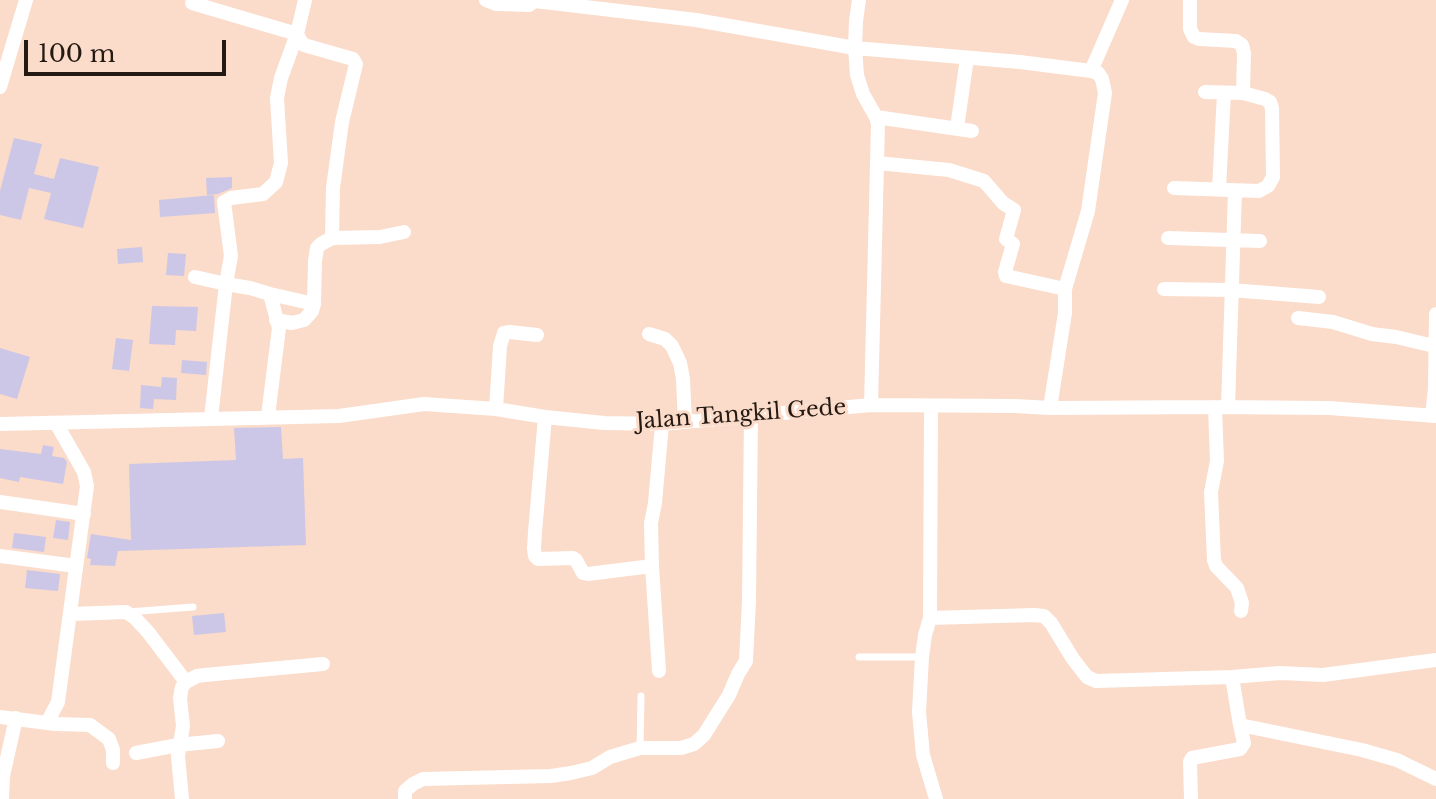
<!DOCTYPE html>
<style>
body{margin:0}
#map{position:relative;width:1436px;height:799px;overflow:hidden;background:#fbdbc9;font-family:"Libre Baskerville",serif}
canvas{display:block}
.scale{position:absolute;left:24px;top:40px;width:202px;height:36px;box-sizing:border-box;border:4px solid #251a13;border-top:0;padding-left:10px;font-size:24px;line-height:28px;white-space:nowrap;color:#251a13;-webkit-text-stroke:6px #fbdbc9;paint-order:stroke}
</style>
<div id="map">
<canvas width="1436" height="799"></canvas>
<div class="scale">100 m</div>
</div>
<script>
const context = document.querySelector('canvas').getContext('2d');
context.lineJoin = 'round';
function paint(path, color) { context.fillStyle = color; context.fill(path, 'evenodd'); }
const toPath = rows => new Path2D(rows.map(r => 'M' + r).join(''));
function strokePath(path, color, width, dash) { context.strokeStyle = color; context.lineWidth = width; context.lineCap = dash ? 'butt' : 'round'; context.setLineDash(dash || []); context.stroke(path); }
function label(font, color, halo, rows, align = 'center') {
  context.font = font + ' "Libre Baskerville",serif'; context.lineWidth = 6; context.setLineDash([]); context.textBaseline = 'middle'; context.strokeStyle = halo; context.fillStyle = color; for (const [text, x, y, turn = 0] of rows) {
    context.save(); context.translate(x, y); context.rotate((+turn || 0) * Math.PI / 180); context.textAlign = isNaN(turn) ? turn : align; if (halo) context.strokeText(text, 0, 0); context.fillText(text, 0, 0); context.restore();
  }
}
const building = toPath([
 [14,138,42,144,34,174,54,179,60,158,99,167,83,228,44,219,51,193,29,188,21,220,0,215,0,191],
 [232,177,232,188,218,194,207,195,206,178],
 [214,195,215,213,160,217,159,200],
 [142,247,143,262,118,264,117,249],
 [168,253,186,254,184,276,166,275],
 [152,306,198,307,196,331,176,330,175,345,149,344],
 [116,338,133,340,129,371,112,369],
 [0,348,30,357,17,399,0,394],
 [182,360,207,362,206,375,181,373],
 [162,377,177,378,176,400,154,399,153,409,140,408,141,385,161,387],
 [281,427,283,459,303,458,306,545,118,551,115,566,90,565,91,559,87,558,91,534,131,540,129,464,236,460,234,428],
 [43,445,54,447,52,456,64,458,67,462,63,484,20,477,19,482,0,478,0,449,41,454],
 [56,520,70,522,68,540,53,538],
 [14,533,46,537,44,552,12,548],
 [27,570,60,574,58,591,25,588],
 [224,613,226,632,194,635,192,616]
]);
const service = toPath([
 [128,612,193,607],
 [859,657,922,657],
 [640,748,641,696]
]);
const minor = toPath([
 [305,0,297,34,301,42,304,45,353,59,356,64,342,122,333,188,332,238],
 [486,0,496,4,529,5,535,1,696,20,855,48,1020,62,1091,71,1098,73,1102,79,1105,93,1088,211,1065,289],
 [859,0,856,21,855,48,857,75,863,94,876,117,878,124,871,405],
 [1190,0,1190,29,1194,37,1199,39,1236,41,1242,45,1244,53,1243,93],
 [192,3,297,34,281,78,277,98,281,163,276,182,263,194,231,198,224,202,231,256,226,284,250,288,270,294,279,328,268,416],
 [1091,71,1122,0],
 [0,87,26,0],
 [876,117,972,131],
 [957,128,967,58],
 [877,163,949,170,984,181,1003,203,1014,210,1006,239,1013,244,1005,272,1006,276,1065,289,1065,313,1050,408],
 [1174,188,1259,191,1268,186,1273,177,1272,108,1270,102,1265,99,1243,93,1205,92],
 [1219,189,1224,93],
 [1168,238,1260,241],
 [195,277,226,284,211,418],
 [1164,289,1231,290,1319,297],
 [270,294,314,304,315,261,317,248,321,244,332,238,380,237,404,232],
 [1298,318,1333,322,1372,334,1396,337,1434,346],
 [276,320,292,323,304,320,312,311,314,304],
 [649,334,665,339,672,346,680,363,683,379,685,422],
 [931,406,930,618,925,635,922,657,919,712,923,755,936,799],
 [1215,407,1217,461,1211,492,1214,560,1216,566,1237,588,1242,603,1241,611],
 [1228,407,1235,191],
 [496,409,500,346,504,333,510,332,537,335],
 [1432,416,1435,388,1436,314],
 [545,417,535,532,534,549,535,556,538,559,573,558,576,560,583,573,588,574,652,566],
 [0,424,339,416,424,404,496,409,545,417,604,423,662,424,871,405,1015,406,1050,408,1215,407,1329,408,1436,416],
 [0,502,84,514],
 [0,556,76,566],
 [71,614,126,612,135,618,148,632,186,682,197,676,205,675,323,664],
 [930,618,1034,615,1044,616,1051,623,1073,659,1087,677,1096,681,1232,677,1280,673,1323,675,1436,660],
 [659,671,652,566,651,523,655,503,662,424],
 [1232,677,1240,725,1362,750,1397,760,1436,779],
 [0,717,55,724,90,725,109,739,113,750,113,763],
 [47,723,58,702,87,486,84,472,56,423],
 [136,753,178,745,218,741],
 [2,799,3,776,16,718],
 [182,799,178,756,183,726,180,698,182,687,186,682],
 [405,799,405,791,413,784,423,779,551,776,571,773,592,768,610,757,640,748,681,748,694,744,704,735,729,695,738,674,746,661,749,601,751,416],
 [1191,799,1190,762,1192,758,1240,749,1244,743,1240,725]
]);
const streetNames = [
 ["Jalan Tangkil Gede",741,415,-4]
];
paint(building, '#ccc7e7');
strokePath(service, '#fff', 7);
strokePath(minor, '#fff', 14);
label('22px', '#251a13', '#fbdbc9', streetNames);
</script>
